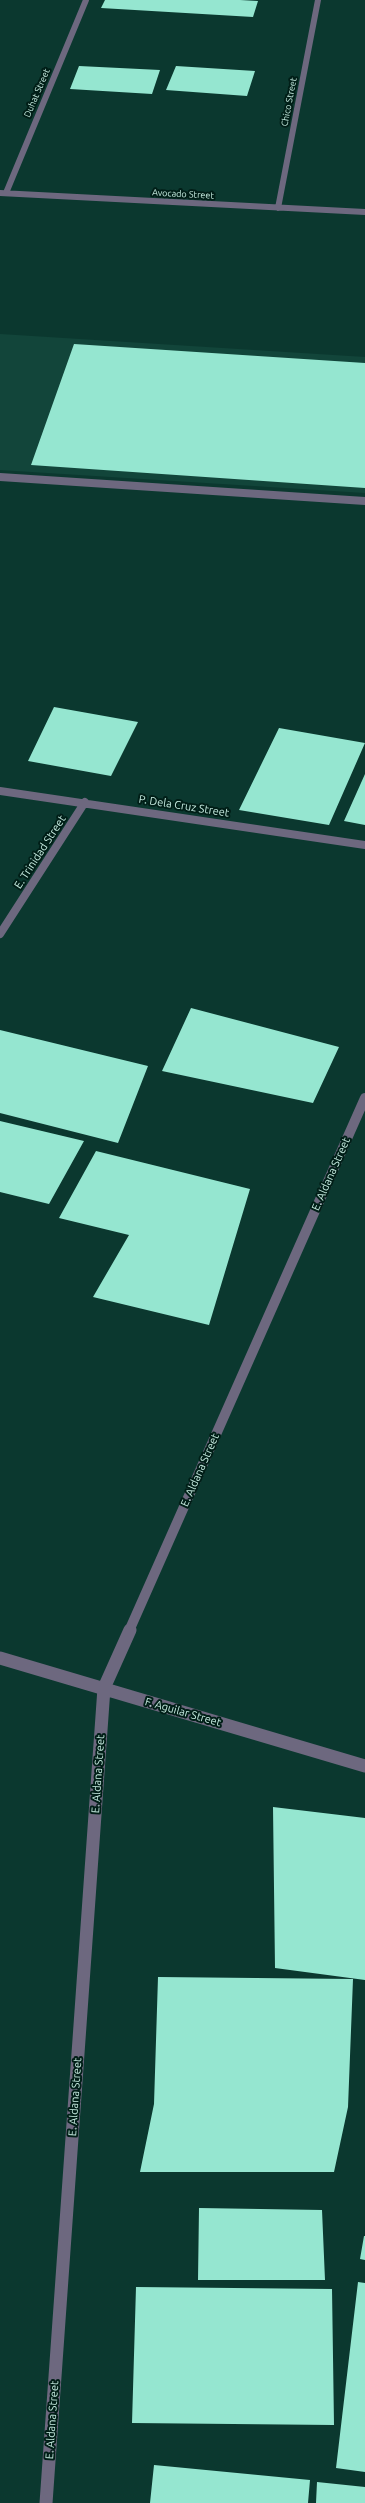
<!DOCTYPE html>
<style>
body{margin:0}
canvas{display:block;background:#0b382f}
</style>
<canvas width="365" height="2503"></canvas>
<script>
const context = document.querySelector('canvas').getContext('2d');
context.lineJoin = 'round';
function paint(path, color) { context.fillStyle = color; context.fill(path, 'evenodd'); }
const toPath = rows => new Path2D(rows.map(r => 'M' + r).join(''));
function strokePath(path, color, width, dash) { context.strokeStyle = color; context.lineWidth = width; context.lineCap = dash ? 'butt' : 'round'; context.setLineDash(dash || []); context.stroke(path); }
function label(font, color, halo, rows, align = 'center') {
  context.font = font + ' Ubuntu,sans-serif'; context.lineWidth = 4; context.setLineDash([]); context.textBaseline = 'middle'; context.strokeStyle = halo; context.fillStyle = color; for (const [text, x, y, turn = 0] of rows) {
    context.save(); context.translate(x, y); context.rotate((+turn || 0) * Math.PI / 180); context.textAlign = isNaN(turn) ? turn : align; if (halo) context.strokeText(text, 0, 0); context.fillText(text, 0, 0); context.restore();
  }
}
const built = toPath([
 [0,334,365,357,365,493,0,470]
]);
const building = toPath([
 [105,0,240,0,258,1,253,17,101,8],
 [79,66,160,70,152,94,70,89],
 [176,66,255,71,247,96,166,90],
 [74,344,365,363,365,488,31,465],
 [54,707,138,722,111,776,28,761],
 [279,728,365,743,329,825,239,810],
 [365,774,365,825,344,821],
 [191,1008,339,1047,313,1103,162,1071],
 [0,1030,148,1066,118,1143,0,1113],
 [0,1121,84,1141,49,1204,0,1192],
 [96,1151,250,1189,209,1325,93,1297,129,1235,59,1218],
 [273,1807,365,1818,365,1980,275,1968],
 [158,1977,353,1979,348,2107,334,2172,140,2172,154,2104],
 [199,2208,322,2210,325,2280,198,2280],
 [364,2236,365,2236,365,2260,360,2259],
 [358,2282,365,2283,365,2472,336,2468],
 [136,2287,332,2289,334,2425,132,2423],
 [154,2465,310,2480,308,2503,150,2503],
 [317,2482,365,2487,365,2503,316,2503]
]);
const minorFar3 = toPath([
 [0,193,365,212],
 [6,193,86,0],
 [278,208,318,0]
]);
const minorFar2 = toPath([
 [0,477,365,501],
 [0,791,365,845],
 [0,934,85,802]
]);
const minorFar1 = toPath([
 [129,1631,365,1098]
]);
const minor = toPath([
 [0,1658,365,1766],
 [46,2503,104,1688,130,1630]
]);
const farStreetnames = [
 ["Duhat Street",37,93,-67],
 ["Chico Street",289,102,-79],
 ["Avocado Street",183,194,3]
];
const streetNames = [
 ["P. Dela Cruz Street",184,806,9],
 ["E. Trinidad Street",40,852,-57],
 ["E. Aldana Street",331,1174,-66],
 ["E. Aldana Street",200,1470,-66],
 ["F. Aguilar Street",183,1712,16],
 ["E. Aldana Street",98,1774,-86],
 ["E. Aldana Street",75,2097,-86],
 ["E. Aldana Street",52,2420,-86]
];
paint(built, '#12453a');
paint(building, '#95e6d0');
strokePath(minorFar3, '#6d687f', 6);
strokePath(minorFar2, '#6d687f', 8);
strokePath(minorFar1, '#6d687f', 10);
strokePath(minor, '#6d687f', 13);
label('9px', '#c6ece1', '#001e17', farStreetnames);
label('11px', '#c6ece1', '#001e17', streetNames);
</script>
